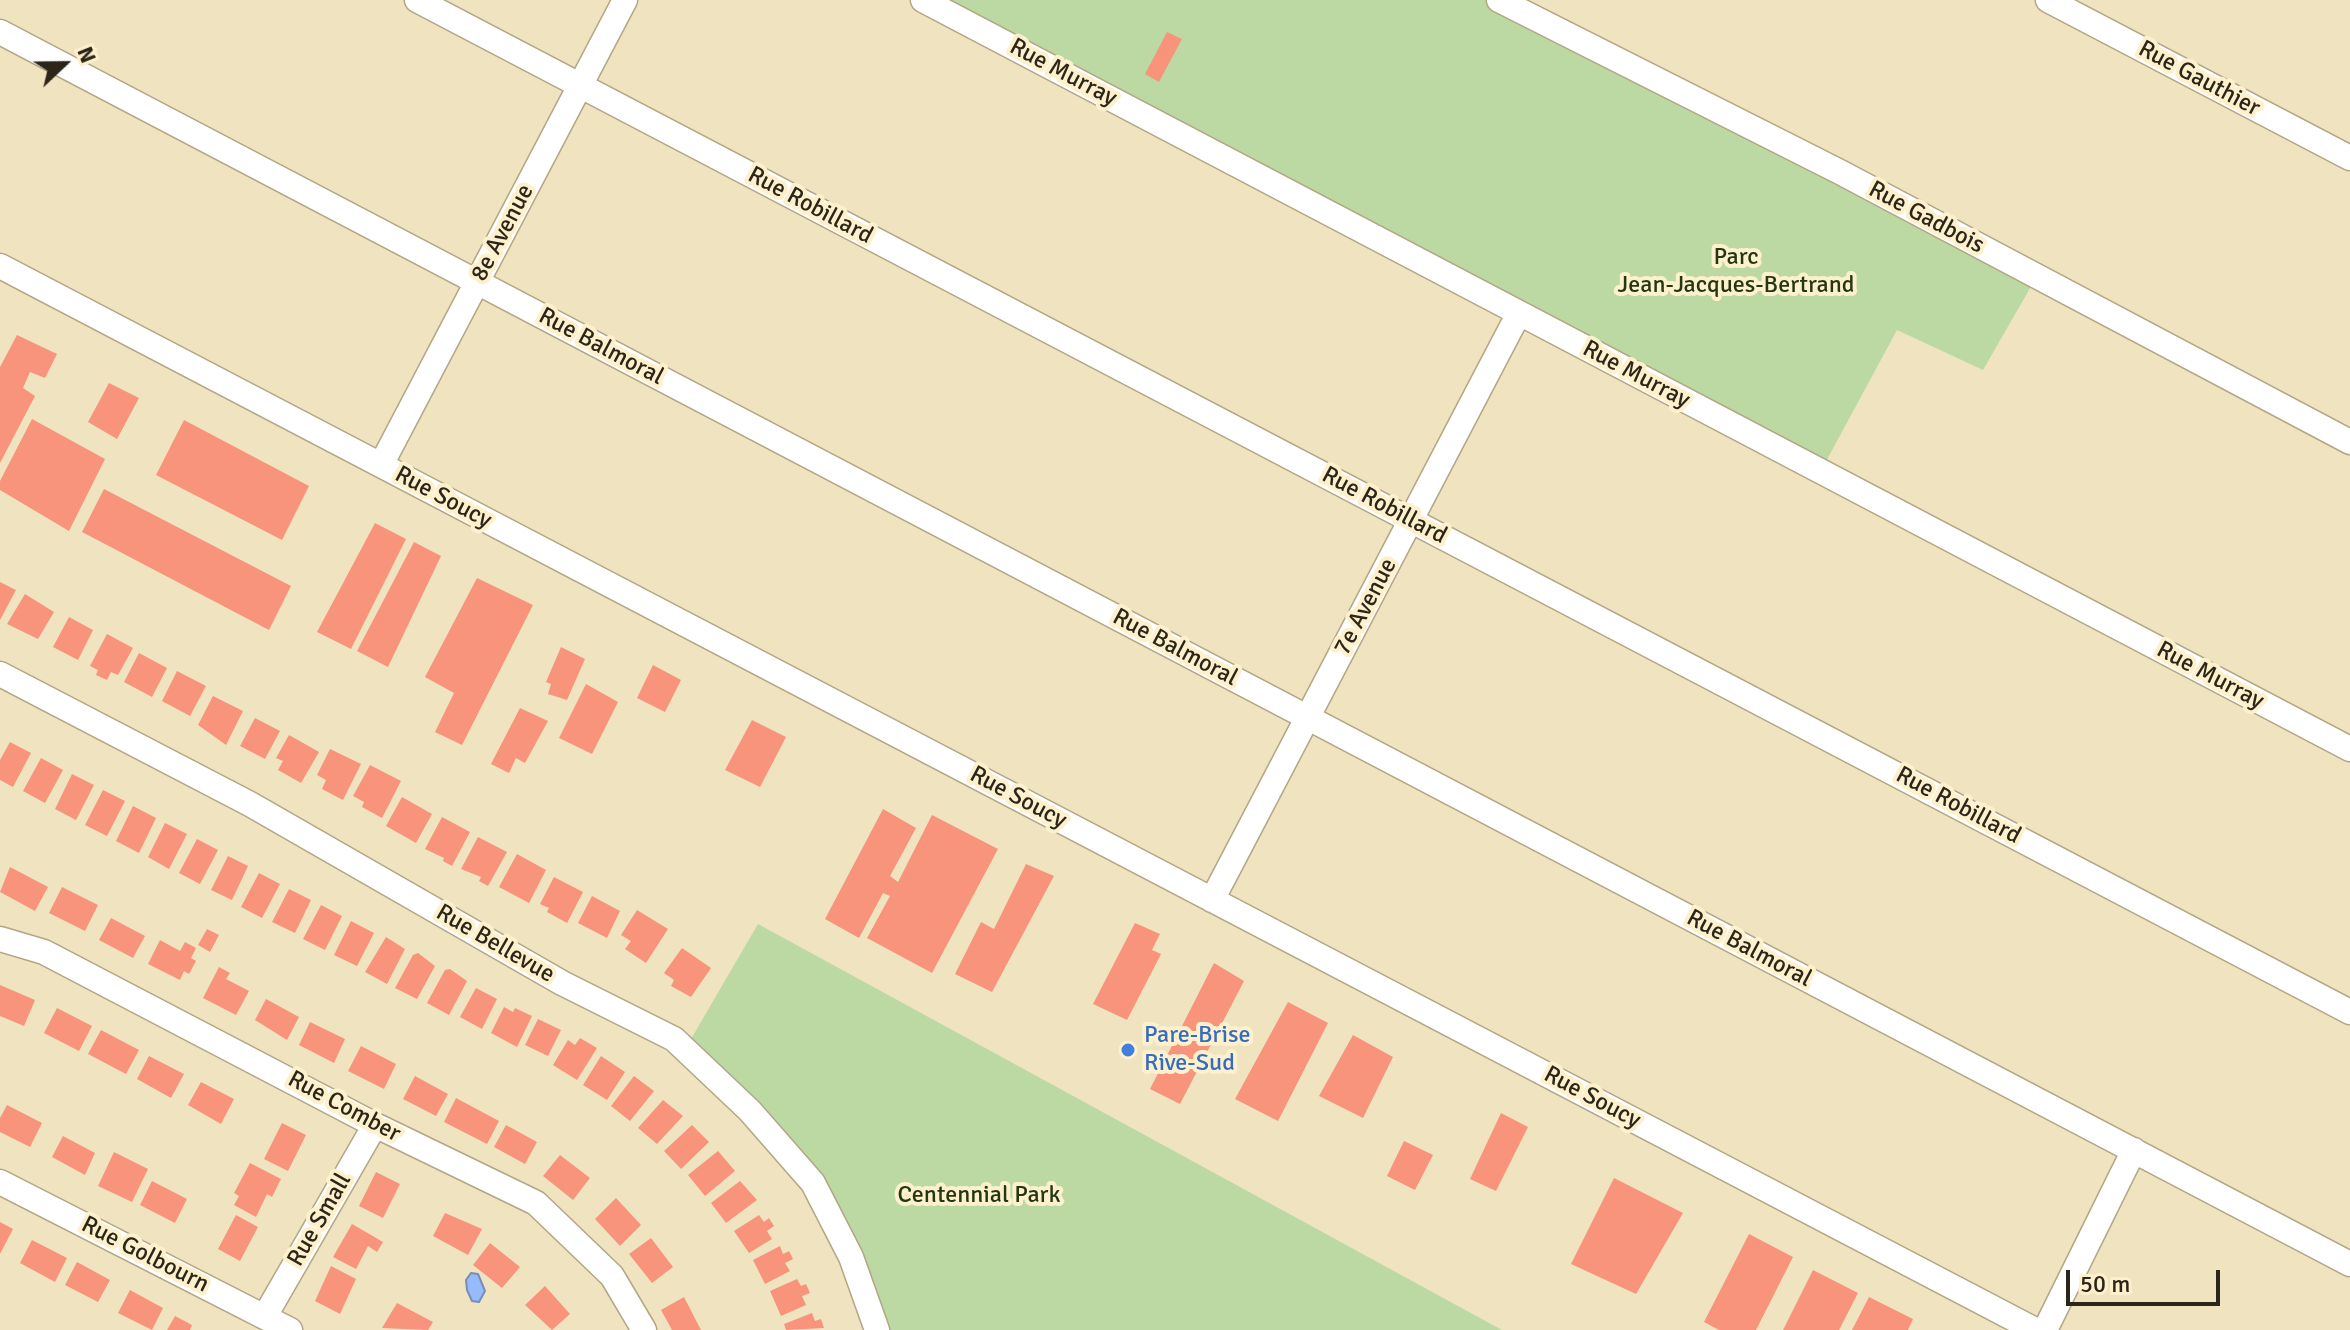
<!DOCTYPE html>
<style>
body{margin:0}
#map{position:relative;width:2350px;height:1330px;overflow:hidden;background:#f0e3c0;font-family:Signika,sans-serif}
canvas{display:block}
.north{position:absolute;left:24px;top:24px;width:80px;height:80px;-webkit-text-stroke:6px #fdf0cd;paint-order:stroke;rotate:68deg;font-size:22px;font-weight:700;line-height:32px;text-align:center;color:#2b2619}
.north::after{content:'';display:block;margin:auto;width:28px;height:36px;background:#2b2619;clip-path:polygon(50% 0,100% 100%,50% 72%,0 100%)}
.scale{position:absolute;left:2066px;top:1270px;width:154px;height:36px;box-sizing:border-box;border:4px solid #2b2619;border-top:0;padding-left:10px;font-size:24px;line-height:28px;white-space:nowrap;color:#2b2619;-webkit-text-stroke:6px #fdf0cd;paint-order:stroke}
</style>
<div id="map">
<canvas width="2350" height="1330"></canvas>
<div class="north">N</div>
<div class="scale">50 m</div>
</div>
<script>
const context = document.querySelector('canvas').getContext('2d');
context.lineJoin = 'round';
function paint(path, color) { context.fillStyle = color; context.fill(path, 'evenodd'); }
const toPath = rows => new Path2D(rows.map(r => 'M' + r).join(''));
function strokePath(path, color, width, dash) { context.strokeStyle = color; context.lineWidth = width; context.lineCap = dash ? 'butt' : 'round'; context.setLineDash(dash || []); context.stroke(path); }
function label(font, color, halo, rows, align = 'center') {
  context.font = font + ' Signika,sans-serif'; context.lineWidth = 8; context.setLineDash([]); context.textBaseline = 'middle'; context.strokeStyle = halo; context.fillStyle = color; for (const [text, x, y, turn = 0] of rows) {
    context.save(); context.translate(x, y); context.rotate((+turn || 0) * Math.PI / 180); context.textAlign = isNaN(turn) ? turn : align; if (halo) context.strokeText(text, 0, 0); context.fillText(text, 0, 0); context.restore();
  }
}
const green = toPath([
 [925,0,1499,0,2037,276,1983,370,1897,330,1823,467],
 [758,924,1502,1330,888,1330,780,1129,691,1039]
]);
const water = toPath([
 [471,1273,478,1274,485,1291,479,1302,472,1301,467,1290,466,1280,471,1273]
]);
const building = toPath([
 [1167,32,1182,39,1159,82,1145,74],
 [17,335,57,354,45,378,30,372,23,388,35,396,0,463,0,367],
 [109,383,139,398,117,439,88,422],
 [32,419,105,459,69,531,0,490,0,481],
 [184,420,309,486,282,540,156,475],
 [104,489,291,586,269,630,82,532],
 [375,523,406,539,351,649,317,632],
 [414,542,441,556,388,667,357,651],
 [477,578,533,605,462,745,435,732,454,693,425,677],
 [0,582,16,590,0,620],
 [25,594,54,612,38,639,7,624],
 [69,617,93,630,78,660,53,647],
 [107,634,133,648,118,675,111,672,107,680,96,675,98,670,90,666],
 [561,647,585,659,567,700,548,694,551,684,546,682],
 [139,653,167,668,152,697,124,682],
 [653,665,681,680,665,712,637,698],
 [177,671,206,686,190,716,162,701],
 [586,684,618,702,592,754,559,738],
 [213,696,243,711,226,745,198,725],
 [520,708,548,721,525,763,516,758,509,773,491,764],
 [255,718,280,731,265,759,240,746],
 [752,720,786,737,760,787,725,770],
 [289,735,319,752,301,783,278,770,283,761,276,758],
 [10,742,31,753,13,787,0,780,0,760],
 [330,749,361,764,343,800,322,789,326,780,317,775],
 [41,758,63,770,45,803,23,791],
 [370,765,401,781,382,818,362,807,364,802,353,796],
 [72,774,94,785,76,820,55,809],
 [103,790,125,801,107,836,85,825],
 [402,797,432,814,416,843,386,826],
 [133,806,156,818,139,853,116,841],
 [883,809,916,828,890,876,898,882,932,815,998,849,932,973,867,938,890,896,883,893,859,938,825,919],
 [442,817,470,832,452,866,443,861,444,858,425,849],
 [165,823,187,834,169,869,148,857],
 [478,837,507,852,488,886,479,881,481,877,461,869],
 [197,839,218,850,200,884,179,873],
 [517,854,546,870,529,903,499,887],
 [228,856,248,866,232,900,211,890],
 [1026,864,1054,876,992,992,955,974,981,922,994,929],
 [10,867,48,887,35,911,0,892],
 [259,873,280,884,262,918,241,907],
 [554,877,583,892,567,923,547,912,549,908,540,904],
 [62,887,98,905,85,931,49,913],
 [289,889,311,900,295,933,272,922],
 [592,896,620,911,607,938,578,923],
 [321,905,342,916,325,950,303,939],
 [637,910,668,929,646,963,625,949,631,941,621,935],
 [111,918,145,936,133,958,99,940],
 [351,921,374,933,357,966,334,955],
 [1135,923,1160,934,1152,950,1161,954,1127,1020,1093,1004],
 [207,929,219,935,210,952,198,945],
 [386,937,405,949,387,984,365,972],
 [160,940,180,951,185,942,196,948,191,958,196,961,189,974,184,971,180,980,148,964],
 [682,948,711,968,691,997,671,986,674,980,664,973],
 [418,953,435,966,417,999,395,988,413,955],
 [1214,963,1244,981,1180,1104,1150,1089],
 [219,967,230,973,226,979,249,991,236,1015,203,998],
 [450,969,467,981,449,1015,427,1003,445,970],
 [0,985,35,1000,24,1026,0,1016],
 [476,988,497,999,482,1029,460,1017],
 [266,999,299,1017,287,1040,255,1020],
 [1288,1002,1328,1023,1278,1121,1235,1099],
 [504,1007,513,1012,515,1008,532,1016,517,1047,491,1033],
 [57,1008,92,1026,79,1051,44,1033],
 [538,1019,561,1030,548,1056,525,1045],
 [310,1022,345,1039,334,1063,299,1045],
 [101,1030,139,1050,126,1074,88,1054],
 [1353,1035,1393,1057,1363,1118,1319,1096],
 [580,1038,597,1048,577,1080,553,1065,568,1040,575,1045],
 [361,1046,396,1064,384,1089,348,1071],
 [149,1056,184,1074,171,1098,137,1079],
 [601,1056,625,1072,607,1100,583,1085],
 [415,1076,448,1094,436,1116,403,1099],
 [634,1076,654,1091,630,1121,611,1106],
 [201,1082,234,1099,221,1124,188,1105],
 [456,1098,499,1121,487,1144,444,1122],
 [663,1100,683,1116,657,1144,638,1128],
 [7,1105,42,1123,30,1147,0,1132,0,1118],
 [1501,1113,1528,1127,1496,1191,1470,1179],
 [282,1123,306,1135,288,1171,264,1159],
 [506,1125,537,1142,525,1164,494,1147],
 [692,1125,709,1142,681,1169,664,1151],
 [63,1136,95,1153,85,1175,52,1157],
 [1404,1141,1433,1155,1415,1190,1387,1176],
 [718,1151,735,1171,705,1196,688,1175],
 [114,1152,148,1169,132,1202,98,1186],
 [560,1155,590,1178,573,1200,543,1176],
 [250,1163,281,1179,272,1197,267,1194,256,1217,234,1205,239,1196,234,1193],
 [376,1172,400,1184,383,1218,359,1206],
 [1614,1178,1683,1213,1636,1294,1571,1264],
 [152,1181,187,1199,175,1223,140,1205],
 [740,1181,757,1200,726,1223,711,1203],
 [616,1198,641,1225,620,1246,595,1219],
 [445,1213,482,1229,468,1255,433,1236],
 [236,1215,258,1227,240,1261,218,1249],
 [759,1215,764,1222,769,1218,774,1226,767,1231,772,1239,749,1253,734,1231],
 [0,1222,13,1229,0,1254],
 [352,1224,383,1242,377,1252,368,1246,356,1269,333,1257],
 [1749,1234,1793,1257,1756,1330,1719,1330,1704,1322],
 [651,1238,673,1267,652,1283,629,1254],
 [32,1240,67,1258,55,1282,20,1263],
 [490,1243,520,1267,502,1288,473,1265],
 [780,1246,783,1254,789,1251,793,1259,785,1263,790,1271,765,1284,753,1260],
 [77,1262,110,1280,98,1302,65,1285],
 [331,1266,356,1279,340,1314,315,1301],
 [1813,1270,1858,1293,1839,1330,1783,1330],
 [797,1279,801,1286,806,1284,810,1293,802,1296,806,1305,781,1316,770,1291],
 [545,1286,570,1314,552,1330,525,1305],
 [130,1290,163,1308,152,1330,118,1313],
 [684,1297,701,1330,672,1330,661,1310],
 [1869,1297,1913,1319,1908,1330,1852,1330],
 [397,1303,433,1322,428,1330,382,1328],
 [812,1313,815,1321,821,1319,824,1328,786,1330,784,1324],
 [175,1316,192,1325,190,1330,167,1330]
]);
const minor = toPath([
 [417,0,2350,1012],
 [923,0,2350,749],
 [1499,0,1840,172,2350,442],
 [2048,0,2350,158],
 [0,32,2350,1264],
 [0,266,2035,1330],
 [381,465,625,0],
 [0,674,250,804,562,983,674,1039,750,1111,813,1183,851,1257,877,1330],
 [1212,900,1519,313],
 [0,939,44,952,375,1125,536,1203,612,1276,644,1330],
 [0,1182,290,1330],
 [265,1316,375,1125],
 [2045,1330,2134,1150]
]);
const markers = [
 [1128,1050,8,"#3f7fe0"]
];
const streetNames = [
 ["Rue Murray",1063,73,28],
 ["Rue Gauthier",2199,79,28],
 ["Rue Robillard",810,206,28],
 ["Rue Gadbois",1926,218,28],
 ["8e Avenue",503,233,-62],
 ["Rue Balmoral",601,347,28],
 ["Rue Murray",1636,375,28],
 ["Rue Soucy",443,498,28],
 ["Rue Robillard",1384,506,28],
 ["7e Avenue",1366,607,-62],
 ["Rue Balmoral",1175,648,28],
 ["Rue Murray",2210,676,28],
 ["Rue Soucy",1018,798,28],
 ["Rue Robillard",1958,806,28],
 ["Rue Bellevue",495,944,30],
 ["Rue Balmoral",1749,949,28],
 ["Rue Soucy",1592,1098,28],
 ["Rue Comber",344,1107,28],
 ["Rue Small",320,1220,-60],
 ["Rue Golbourn",145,1255,27]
];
const parkNames = [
 ["Parc",1736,258],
 ["Jean-Jacques-Bertrand",1736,286],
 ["Centennial Park",979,1196]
];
const shopNames = [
 ["Pare-Brise",1144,1036],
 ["Rive-Sud",1144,1064]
];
paint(green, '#bcd9a3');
paint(water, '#97bafb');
strokePath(water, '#778eb7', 2);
paint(building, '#f8947b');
strokePath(minor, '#b2a685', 27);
strokePath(minor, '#fff', 24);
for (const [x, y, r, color] of markers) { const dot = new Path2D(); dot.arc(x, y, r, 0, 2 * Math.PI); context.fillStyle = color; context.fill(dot); strokePath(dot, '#fdf0cd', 3); }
label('24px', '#2b2619', '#fdf0cd', streetNames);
label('24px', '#243612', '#fdf0cd', parkNames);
label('24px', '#366cbe', '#fdf0cd', shopNames, 'left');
</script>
